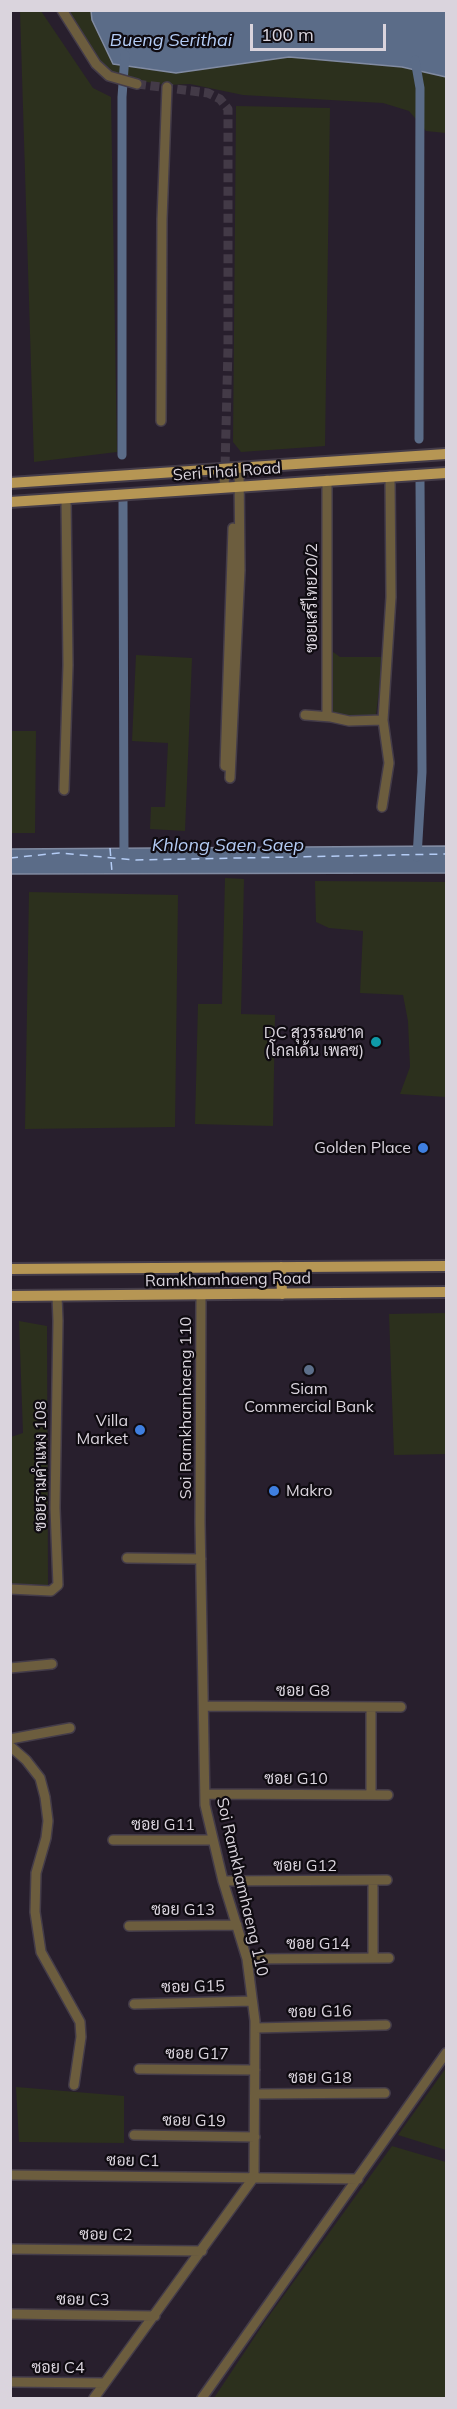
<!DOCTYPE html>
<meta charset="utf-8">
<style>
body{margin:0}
#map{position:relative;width:457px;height:2409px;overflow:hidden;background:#281f2d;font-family:Mulish,sans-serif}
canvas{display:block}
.frame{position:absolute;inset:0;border:12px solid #dad4dd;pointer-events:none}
.scale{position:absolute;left:250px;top:24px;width:136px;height:27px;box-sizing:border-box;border:3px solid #dad4dd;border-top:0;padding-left:8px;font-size:18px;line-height:21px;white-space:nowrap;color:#dad4dd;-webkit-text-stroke:4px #0f0b11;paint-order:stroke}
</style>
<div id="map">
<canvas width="457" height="2409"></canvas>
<div class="frame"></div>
<div class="scale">100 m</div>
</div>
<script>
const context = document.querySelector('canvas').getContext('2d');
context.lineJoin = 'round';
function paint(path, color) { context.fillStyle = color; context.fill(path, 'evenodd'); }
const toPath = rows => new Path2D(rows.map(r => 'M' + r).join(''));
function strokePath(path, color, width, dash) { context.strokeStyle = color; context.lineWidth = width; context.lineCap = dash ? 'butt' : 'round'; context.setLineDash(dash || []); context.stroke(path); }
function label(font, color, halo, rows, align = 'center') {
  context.font = font + ' Mulish,Sarabun,sans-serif'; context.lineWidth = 4.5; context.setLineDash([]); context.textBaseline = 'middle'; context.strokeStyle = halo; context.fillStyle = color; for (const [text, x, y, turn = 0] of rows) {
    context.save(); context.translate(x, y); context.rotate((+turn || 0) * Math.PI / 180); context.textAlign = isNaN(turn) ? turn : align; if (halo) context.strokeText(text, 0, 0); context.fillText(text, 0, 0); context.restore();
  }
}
const green = toPath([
 [20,11,41,11,93,88,111,97,117,452,34,462],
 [65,11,446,11,446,133,426,131,409,111,383,103,243,95,190,84,167,85,147,82,103,70],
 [236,106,330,108,325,446,241,452,233,442],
 [329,649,340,657,383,657,376,715,346,717,328,710],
 [136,655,192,658,185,831,150,829,151,807,165,807,168,743,132,741],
 [10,731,36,731,35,833,11,833],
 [225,878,244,879,241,1014,275,1015,273,1126,195,1124,198,1004,222,1004],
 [315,881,446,882,446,1097,400,1094,410,1067,408,1021,403,995,360,993,363,931,329,928,316,922],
 [29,892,178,895,175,1127,25,1129],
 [446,1313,446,1454,394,1455,389,1314],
 [19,1321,47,1326,48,1585,11,1584,11,1437,23,1433],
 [446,2068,446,2150,398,2135],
 [16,2087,124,2096,124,2143,19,2142],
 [392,2146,446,2162,446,2398,214,2398,266,2320]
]);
const water = toPath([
 [91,11,446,11,446,77,402,67,289,57,176,73,113,64,92,20,91,11],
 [446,846,446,873,11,874,11,849,446,846]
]);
const canal = toPath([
 [415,60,420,88,419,439],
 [122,455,122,97,125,55],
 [123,501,124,859],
 [417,857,422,772,420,481]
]);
const ferry = toPath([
 [110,848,112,872],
 [10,858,59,853,136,860,446,854]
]);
const minorTunnel = toPath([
 [137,84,208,93,220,99,228,109,228,348,225,469]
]);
const minor = toPath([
 [62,10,96,64,109,76,137,84],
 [161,421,162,219,167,87],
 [224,487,225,469],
 [305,715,331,717,349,721,383,720,391,597,390,476],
 [327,716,327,480],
 [225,766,233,528],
 [230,778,240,570,239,468],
 [64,790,68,665,66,498],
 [382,807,389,763,383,720],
 [127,1558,201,1559],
 [10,1589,51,1591,58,1585,55,1508,58,1321,57,1296],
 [10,1668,52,1664],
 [204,1706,401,1707],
 [10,1739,70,1728],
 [10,1746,26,1760,40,1778,45,1797,48,1821,46,1838,36,1873,35,1912,41,1952,80,2022,81,2037,74,2085],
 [205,1794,388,1795],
 [371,1794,371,1707],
 [113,1840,213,1840],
 [223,1881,387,1880],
 [129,1926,237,1925],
 [373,1958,373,1881],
 [247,1959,389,1958],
 [134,2004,252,2001],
 [255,2028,386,2025],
 [139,2069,255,2070],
 [255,2094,385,2093],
 [134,2135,255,2137],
 [10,2175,358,2179],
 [10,2249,202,2251],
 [10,2314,155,2316],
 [10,2382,105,2383],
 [94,2398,254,2177,255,2021,247,1959,223,1881,205,1805,200,1522,201,1295],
 [202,2398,446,2053]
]);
const major = toPath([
 [10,483,446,454],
 [10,502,446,473],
 [281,1267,282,1294],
 [10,1269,446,1266],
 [10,1296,446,1292]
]);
const markers = [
 [376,1042,6,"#0f9aa8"],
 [423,1148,6,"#3f7fe0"],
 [309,1370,6,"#5c6f8a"],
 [140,1430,6,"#3f7fe0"],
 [274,1491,6,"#3f7fe0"]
];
const streetNames = [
 ["Seri Thai Road",227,472,-4],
 ["ซอยเสรีไทย20/2",312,598,-90],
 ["Ramkhamhaeng Road",228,1280,-1],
 ["Soi Ramkhamhaeng 110",186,1408,-90],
 ["ซอยรามคำแหง 108",41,1466,-90],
 ["ซอย G8",303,1691],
 ["ซอย G10",296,1779],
 ["ซอย G11",163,1825],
 ["ซอย G12",305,1866],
 ["Soi Ramkhamhaeng 110",242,1887,77],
 ["ซอย G13",183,1910],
 ["ซอย G14",318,1944],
 ["ซอย G15",193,1987,-1],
 ["ซอย G16",320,2012,-1],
 ["ซอย G17",197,2054,1],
 ["ซอย G18",320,2078],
 ["ซอย G19",194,2121,1],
 ["ซอย C1",133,2161,1],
 ["ซอย C2",106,2235,1],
 ["ซอย C3",83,2300,1],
 ["ซอย C4",58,2368]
];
const poiNames = [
 ["DC สุวรรณชาด",364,1033],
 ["(โกลเด้น เพลซ)",364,1051],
 ["Golden Place",411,1148],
 ["Siam",309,1389,"center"],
 ["Commercial Bank",309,1407,"center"],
 ["Villa",128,1421],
 ["Market",128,1439],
 ["Makro",286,1491,"left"]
];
const waterNames = [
 ["Bueng Serithai",171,41],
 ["Khlong Saen Saep",228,846]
];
paint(green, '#2c301d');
paint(water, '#5b6c88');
strokePath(water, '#818ba2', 1.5);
strokePath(canal, '#5b6c88', 9);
strokePath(ferry, '#b4ccf5', 1.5, [8, 6]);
strokePath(minorTunnel, '#433a47', 9, [9, 4.5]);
strokePath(minor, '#443c49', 12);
strokePath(major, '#443c49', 14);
strokePath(minor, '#6c5d3e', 9);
strokePath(major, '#b69654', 10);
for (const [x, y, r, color] of markers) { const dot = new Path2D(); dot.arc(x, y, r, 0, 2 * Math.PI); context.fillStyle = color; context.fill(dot); strokePath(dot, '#0f0b11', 2); }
label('16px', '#dad4dd', '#0f0b11', streetNames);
label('16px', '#dad4dd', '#0f0b11', poiNames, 'right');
label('italic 18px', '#b4ccf5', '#0f0b11', waterNames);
</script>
